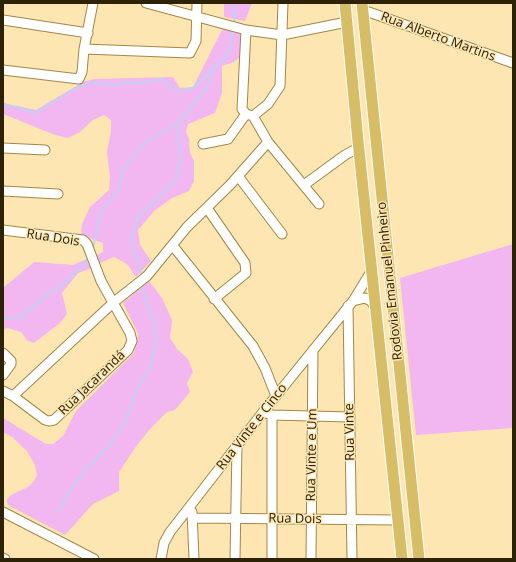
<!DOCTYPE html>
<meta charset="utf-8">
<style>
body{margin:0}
#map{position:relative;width:516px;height:562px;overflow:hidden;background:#fde6b1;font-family:"Open Sans",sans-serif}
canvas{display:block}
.frame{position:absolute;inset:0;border:4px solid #2d2206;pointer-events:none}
</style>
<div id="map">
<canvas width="516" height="562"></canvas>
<div class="frame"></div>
</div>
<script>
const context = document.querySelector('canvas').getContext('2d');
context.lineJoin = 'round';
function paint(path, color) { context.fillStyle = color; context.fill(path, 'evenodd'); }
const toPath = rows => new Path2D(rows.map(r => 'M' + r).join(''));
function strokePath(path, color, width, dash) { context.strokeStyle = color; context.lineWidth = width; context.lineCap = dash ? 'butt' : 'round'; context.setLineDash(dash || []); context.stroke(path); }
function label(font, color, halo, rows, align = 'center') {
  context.font = font + ' "Open Sans",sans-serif'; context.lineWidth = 3; context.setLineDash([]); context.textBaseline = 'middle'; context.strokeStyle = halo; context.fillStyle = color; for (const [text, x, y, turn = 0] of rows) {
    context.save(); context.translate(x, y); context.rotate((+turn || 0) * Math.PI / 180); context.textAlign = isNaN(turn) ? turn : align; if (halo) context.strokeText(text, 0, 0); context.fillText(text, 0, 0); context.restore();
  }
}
const green = toPath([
 [224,3,252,3,245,21,224,17],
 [223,28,242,33,241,56,234,62,222,66,222,93,215,113,188,124,186,132,189,139,190,153,194,161,194,181,189,191,172,198,154,211,138,230,140,245,151,261,136,277,127,264,114,257,97,264,95,256,103,252,103,243,81,235,82,224,90,207,109,190,110,178,107,152,111,131,111,120,104,115,93,120,80,132,68,138,55,135,3,114,3,103,36,110,83,82,94,79,173,77,180,88,193,87],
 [513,244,513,428,416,435,400,278],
 [87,259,90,269,78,273,62,293,67,314,60,323,34,343,27,340,21,332,8,328,3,329,3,288,34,262,73,265],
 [149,281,162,298,172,320,170,338,177,349,188,359,193,372,187,383,190,392,175,410,167,412,150,429,137,445,119,472,119,491,93,504,65,535,8,505,7,500,11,495,28,487,34,481,37,475,35,465,27,451,12,437,3,432,3,418,46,444,53,444,63,436,76,411,134,353,138,334,123,303]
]);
const stream = toPath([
 [233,3,235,13,234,23],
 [3,104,36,113,71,91,83,85,93,83,115,85,128,82,136,84,162,79,173,89,184,91,195,87,229,53,233,30],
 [93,248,101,212,120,188,121,172,144,143,179,122,208,86,212,71],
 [142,275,131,241,138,217,176,180,180,160,178,130,179,122],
 [3,319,23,317,26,311,31,310,48,293,61,286,90,258],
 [58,512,70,490,88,466,108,447,125,422,138,386,150,367,156,341,154,320,147,305,142,284]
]);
const minor = toPath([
 [146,3,246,30,282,35,347,22],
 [363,10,513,63],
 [3,20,88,33],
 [246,30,242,109,246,114,253,116],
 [84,49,190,53,196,41,197,3],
 [3,70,79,79,82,72,84,49,93,3],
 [253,116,268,104,280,86,283,3],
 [253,116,268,142,319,204],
 [203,144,228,139,246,114],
 [3,148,45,150],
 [238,176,282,234],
 [304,185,345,155,358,148],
 [3,191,58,194],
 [207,208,245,263,246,273,214,299],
 [3,230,83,240,87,244,101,281,130,333,132,341,128,350,54,420,49,421,45,420,13,396,3,391],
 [173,246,253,346,265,368,276,396],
 [353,301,365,298,371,301,375,307],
 [348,306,352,559],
 [3,353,11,361,11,364,3,375],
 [13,396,114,302,147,276,187,227,230,185,268,142],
 [263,412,272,415,272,559],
 [272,415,350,417],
 [3,512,94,559],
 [192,512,194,559],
 [192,518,398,520],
 [3,558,5,559],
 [161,559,164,543,170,532,263,412,353,301,372,270],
 [235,559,237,446],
 [311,559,313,350]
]);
const major = toPath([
 [345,3,358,141,402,559],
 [362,3,419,559]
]);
const streetNames = [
 ["Rua Alberto Martins",438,37,20],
 ["Rua Dois",53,238,9],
 ["Rodovia Emanuel Pinheiro",390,281,-96],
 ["Rua Jacarandá",92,383,-44],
 ["Rua Vinte e Cinco",252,427,-52],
 ["Rua Vinte",350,432,-91],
 ["Rua Vinte e Um",312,455,-89],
 ["Rua Dois",295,519,1]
];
paint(green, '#f2b6f1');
strokePath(stream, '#c3d1f1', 2);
strokePath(minor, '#a28747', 11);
strokePath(major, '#fff', 13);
strokePath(minor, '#fff', 9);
strokePath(major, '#d7bd66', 11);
label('13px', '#2d2206', '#fde6b1', streetNames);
</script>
